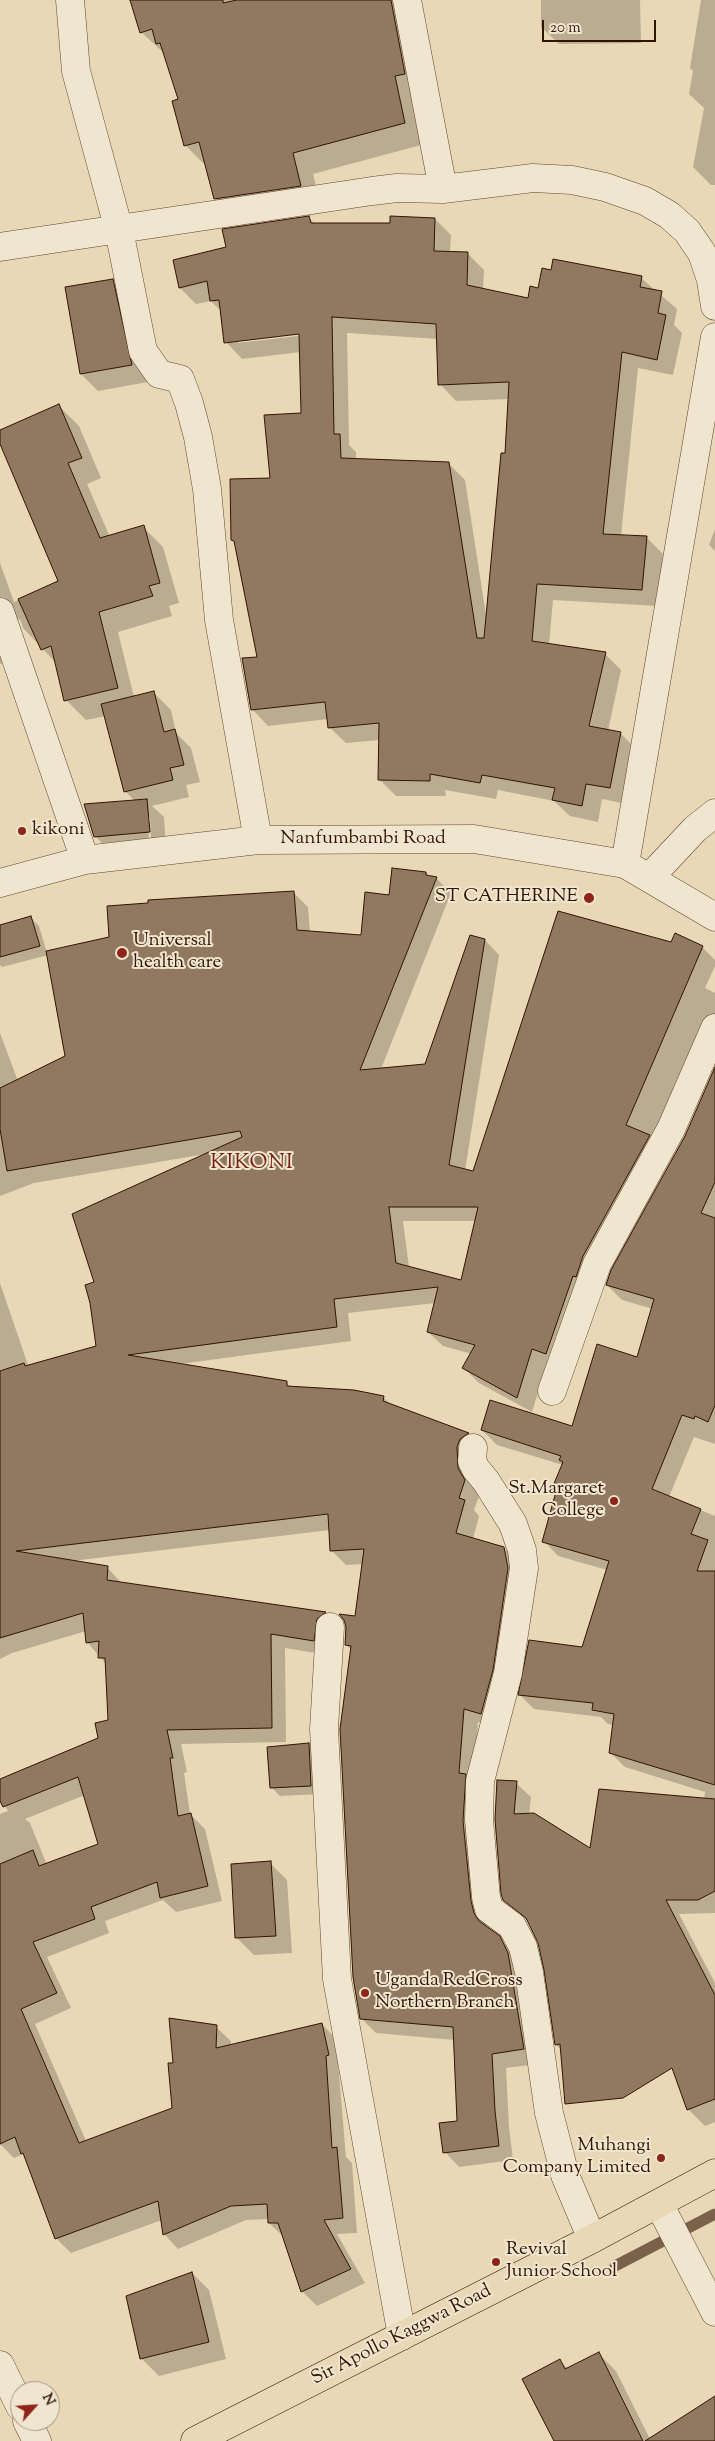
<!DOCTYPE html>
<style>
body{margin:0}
#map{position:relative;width:715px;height:2441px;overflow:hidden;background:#e8d8b6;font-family:"Sorts Mill Goudy",serif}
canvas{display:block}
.north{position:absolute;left:10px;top:2381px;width:50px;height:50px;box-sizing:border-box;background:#f0e6d0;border:1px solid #a4927e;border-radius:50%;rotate:64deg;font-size:14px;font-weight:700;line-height:20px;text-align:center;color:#311302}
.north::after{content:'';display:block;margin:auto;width:18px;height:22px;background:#8f2418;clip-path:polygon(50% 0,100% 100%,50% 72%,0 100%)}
.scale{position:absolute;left:542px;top:20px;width:114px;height:22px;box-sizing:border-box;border:2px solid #311302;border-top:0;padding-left:6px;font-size:15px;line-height:18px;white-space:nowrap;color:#311302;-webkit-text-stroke:4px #f0e6d0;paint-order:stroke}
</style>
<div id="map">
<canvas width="715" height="2441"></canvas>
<div class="north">N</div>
<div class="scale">20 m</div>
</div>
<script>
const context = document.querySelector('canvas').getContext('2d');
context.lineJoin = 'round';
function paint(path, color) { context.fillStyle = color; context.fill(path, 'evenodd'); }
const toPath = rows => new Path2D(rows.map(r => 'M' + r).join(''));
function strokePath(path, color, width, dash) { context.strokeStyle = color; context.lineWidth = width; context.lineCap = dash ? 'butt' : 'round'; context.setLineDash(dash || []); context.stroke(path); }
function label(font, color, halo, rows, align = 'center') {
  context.font = font + ' "Sorts Mill Goudy",serif'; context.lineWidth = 4; context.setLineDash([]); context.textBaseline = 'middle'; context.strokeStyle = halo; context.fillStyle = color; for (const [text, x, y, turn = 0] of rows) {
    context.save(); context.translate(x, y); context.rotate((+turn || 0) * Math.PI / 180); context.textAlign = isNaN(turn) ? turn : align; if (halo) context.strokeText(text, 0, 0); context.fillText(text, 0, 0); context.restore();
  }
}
const shadow = toPath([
 [132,0,406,0,425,144,313,174,321,207,236,220,215,198,207,167,185,145,179,100,164,53,141,32],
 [541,0,640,0,641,43,559,44,541,27],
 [701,0,715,0,715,185,711,185,693,167,704,108,689,94,693,71,690,68],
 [309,218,315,224,391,224,435,219,451,235,450,253,467,253,484,270,483,290,529,299,539,289,641,278,677,309,674,325,682,333,673,375,638,368,621,536,646,537,663,554,658,606,553,600,549,645,605,654,621,670,608,731,621,734,637,750,626,804,602,799,598,822,570,816,554,801,498,790,496,799,445,790,446,796,396,796,379,779,380,740,346,743,329,727,328,719,268,726,252,709,258,658,236,544,232,540,272,480,302,414,301,352,242,359,226,342,222,312,211,301,196,304,180,288,174,261,228,248],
 [305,332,306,335,238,343,238,340],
 [347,333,438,339,440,384,456,401,510,399,506,454,486,615,465,480,448,463,356,460,356,452,349,445],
 [112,280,130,298,148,382,98,391,81,374],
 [59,406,79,426,101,478,87,484,110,537,143,527,163,547,179,603,169,606,172,616,118,632,134,697,153,692,171,710,176,733,191,748,200,782,186,785,189,797,152,806,164,817,166,848,112,853,95,836,135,801,125,791,106,716,86,720,66,700,57,664,23,628,20,619,10,623,13,660,0,664,0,563,14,602,60,581,0,441,0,431],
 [147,817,150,817,151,838,149,838],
 [715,529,715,551,709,545],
 [426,873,430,877,436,878,451,893,381,1069,426,1065,485,940,499,955,465,1171,474,1173,672,944,702,947,715,960,715,966,705,988,715,993,715,1036,560,1368,547,1363,532,1412,479,1383,464,1368,472,1354,443,1346,428,1332,435,1303,348,1313,351,1341,180,1364,286,1382,291,1388,383,1397,392,1406,468,1434,482,1449,472,1483,479,1496,474,1510,479,1516,473,1539,504,1548,518,1563,496,1728,478,1722,474,1784,485,1916,488,1929,514,1953,538,2064,506,2068,509,2127,513,2160,459,2167,445,2152,458,2122,454,2040,376,2033,361,2018,352,1650,346,1645,356,1618,363,1564,346,1565,331,1550,330,1530,72,1561,107,1567,122,1584,326,1613,340,1627,328,1655,285,1648,286,1742,181,1744,187,1772,184,1773,190,1814,205,1829,222,1901,176,1912,163,1900,105,1921,109,1933,47,1957,71,2008,35,2024,86,2141,174,2108,174,2064,216,2027,231,2041,231,2046,322,2024,336,2039,346,2157,352,2163,357,2233,337,2234,365,2283,317,2306,302,2291,284,2237,269,2223,269,2219,246,2220,178,2249,164,2234,162,2220,71,2253,56,2238,24,2154,14,2158,0,2144,0,1814,8,1811,0,1797,0,1780,100,1739,109,1721,107,1665,87,1642,86,1631,12,1653,0,1659,0,1454,113,1373,95,1283,206,1154,34,1183,0,1196,0,1033,18,1081,67,1057,48,955,2,967,0,965,0,926,31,918,39,926,47,953,294,893,308,907,310,933,362,937,390,897],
 [403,1221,476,1221,462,1281,409,1267],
 [85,1795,100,1844,47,1865,30,1823,25,1819],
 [715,1070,715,1444,694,1437,669,1497,715,1516,715,1913,679,1914,715,1983,715,2013,562,2050,556,2045,546,1970,538,1940,529,1922,504,1899,516,1783,531,1797,529,1815,591,1850,704,1799,705,1792,625,1767,611,1753,614,1725,608,1724,601,1717,534,1709,520,1695,583,1648,607,1570,558,1556,544,1541,558,1490,554,1486,563,1465,497,1445,482,1430,573,1428,638,1358,653,1309,622,1300,607,1285,686,1137],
 [0,1283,42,1406,0,1420],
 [309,1744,317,1753,320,1794,280,1796,271,1787],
 [270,1863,287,1880,292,1953,254,1955,237,1938],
 [715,2050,715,2122,705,2126,688,2109],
 [192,2273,209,2290,226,2359,159,2376,142,2359,127,2297],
 [599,2354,616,2371,650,2439,715,2397,715,2441,556,2441,560,2361,568,2369]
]);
const stream = toPath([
 [615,2266,715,2214]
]);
const building = toPath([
 [130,0,223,0,223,3,237,0,391,0,405,74,395,76,405,123,293,153,301,186,214,199,199,142,184,146,172,101,178,99,160,43,156,44,152,29,140,33,130,0],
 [309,216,311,223,390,223,390,216,435,218,434,251,468,252,467,285,528,298,530,286,538,288,542,268,551,270,553,259,642,276,640,287,662,291,658,313,666,315,657,360,622,352,603,534,647,536,642,590,537,584,532,641,606,652,589,726,621,732,610,788,586,784,582,806,552,800,555,788,482,775,480,783,430,774,430,781,378,780,379,723,328,728,325,702,251,710,242,658,257,657,234,541,231,540,230,479,270,478,264,415,301,413,299,334,224,343,219,300,210,301,207,281,179,288,173,260,226,247,222,229,309,216],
 [332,317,436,324,438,385,509,382,505,453,501,453,484,638,477,638,449,462,341,458,340,434,334,434,332,317],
 [113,279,132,365,80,374,65,287,113,279],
 [59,404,82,458,68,463,100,538,144,525,160,583,149,586,153,596,99,612,118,688,64,701,51,646,41,650,18,599,58,581,0,444,0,430,59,404],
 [154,691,164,732,175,729,184,765,170,768,173,780,124,792,101,704,154,691],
 [147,799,150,832,94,837,84,804,147,799],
 [392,868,426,872,426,875,437,877,360,1070,425,1064,470,935,485,939,449,1165,473,1171,558,911,671,942,675,933,703,946,626,1125,650,1135,583,1256,576,1277,573,1276,546,1354,532,1349,517,1398,462,1368,475,1345,427,1332,438,1287,334,1299,337,1327,128,1355,287,1381,287,1386,354,1390,384,1396,383,1401,469,1433,460,1439,457,1447,458,1468,465,1480,459,1498,465,1500,456,1533,504,1547,508,1568,493,1670,481,1714,464,1709,459,1773,466,1774,463,1821,471,1901,474,1913,479,1921,500,1936,508,1953,524,2049,492,2054,495,2111,499,2146,443,2153,439,2123,457,2121,453,2027,360,2019,353,1977,340,1729,351,1646,345,1645,346,1627,344,1620,339,1614,355,1616,364,1549,330,1551,328,1514,16,1551,108,1566,107,1580,326,1612,317,1619,314,1641,271,1634,272,1728,167,1730,173,1758,170,1758,178,1816,191,1813,208,1886,160,1898,157,1882,91,1907,95,1919,33,1942,57,1993,21,2009,79,2143,172,2108,168,2063,173,2063,169,2018,217,2025,216,2048,322,2023,329,2055,326,2056,332,2148,337,2147,343,2218,324,2220,351,2269,301,2292,278,2223,268,2223,267,2204,231,2206,163,2235,158,2201,55,2239,23,2153,21,2154,15,2137,0,2144,0,1864,33,1850,39,1866,98,1844,78,1777,3,1807,0,1801,0,1779,98,1738,95,1723,108,1720,105,1658,98,1658,99,1641,86,1643,83,1613,0,1638,0,1371,24,1363,25,1366,96,1346,90,1303,85,1285,94,1282,72,1214,242,1137,240,1131,7,1171,0,1129,0,1088,65,1056,46,951,109,937,107,906,148,903,148,900,294,891,297,930,361,935,365,892,389,895,392,868],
 [389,1207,478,1207,461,1280,396,1263,389,1207],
 [31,916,40,946,0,957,0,925,31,916],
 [715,1067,715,1182,701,1213,715,1218,715,1405,708,1422,695,1416,694,1419,682,1415,652,1489,701,1509,691,1534,708,1540,697,1571,715,1571,715,1785,609,1753,614,1714,592,1710,593,1703,518,1695,529,1640,582,1647,609,1561,542,1542,557,1488,553,1486,563,1462,559,1460,561,1456,481,1430,490,1400,572,1426,597,1344,637,1357,654,1299,606,1285,611,1270,685,1136,715,1067],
 [309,1743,311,1786,270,1788,267,1747,309,1743],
 [497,1780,517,1781,514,1814,534,1813,590,1848,599,1789,715,1799,715,1891,698,1900,666,1900,715,1995,715,2099,687,2110,672,2068,623,2098,565,2104,560,2044,555,2045,544,1970,538,1943,526,1918,503,1900,501,1894,495,1819,497,1780],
 [271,1861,276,1936,235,1938,231,1864,271,1861],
 [192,2272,209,2342,140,2359,126,2296,192,2272],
 [599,2352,643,2441,554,2441,522,2379,560,2359,565,2369,599,2352],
 [715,2396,715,2441,645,2441,715,2396]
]);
const minor = toPath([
 [70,0,76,71,119,230,143,351,159,374,180,379,189,403,198,437,207,489,219,620,258,840],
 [407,0,443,189],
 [0,247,372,191,397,188,443,189,533,178,572,180,605,187,645,201,669,215,687,231,702,253,711,280,715,306],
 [0,612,85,860],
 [625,864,715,337],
 [649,878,695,829,715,813],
 [0,883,85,860,258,840,474,839,625,864,715,917],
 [552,1391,597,1264,671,1129,715,1028],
 [473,1448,472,1461,476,1469,486,1481,513,1524,522,1550,524,1568,508,1673,480,1781,479,1820,486,1897,489,1909,512,1926,523,1947,529,1972,549,2113,565,2175,592,2239],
 [330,1627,324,1729,337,1979,402,2336],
 [659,2204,715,2312],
 [0,2365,20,2406],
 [27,2421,37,2441]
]);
const major = toPath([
 [195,2441,592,2239,715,2173]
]);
const markers = [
 [22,831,5,"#8f2418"],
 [589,898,6,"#8f2418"],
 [122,953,6,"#8f2418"],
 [614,1501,5,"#8f2418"],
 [365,1993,5,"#8f2418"],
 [661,2158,5,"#8f2418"],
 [496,2262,5,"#8f2418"]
];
const poiNames = [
 ["kikoni",32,831],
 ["ST CATHERINE",578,898,"right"],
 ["Universal",133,942],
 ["health care",133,964],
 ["St.Margaret",604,1490,"right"],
 ["College",604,1512,"right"],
 ["Uganda RedCross",375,1982],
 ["Northern Branch",375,2004],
 ["Muhangi",651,2147,"right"],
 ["Company Limited",651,2169,"right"],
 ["Revival",506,2251],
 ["Junior School",506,2273]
];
const streetNames = [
 ["Nanfumbambi Road",363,840],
 ["Sir Apollo Kaggwa Road",402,2336,-27]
];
const quarterNames = [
 ["KIKONI",252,1164]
];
paint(shadow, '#0003');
strokePath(stream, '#7a6149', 11);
paint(building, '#907960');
strokePath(building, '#311302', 1);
strokePath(minor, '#5f442f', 29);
strokePath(major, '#311302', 29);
strokePath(minor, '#f0e6d0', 28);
strokePath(major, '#e8d8b6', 28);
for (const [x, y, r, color] of markers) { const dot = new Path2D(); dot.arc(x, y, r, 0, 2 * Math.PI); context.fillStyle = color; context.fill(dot); strokePath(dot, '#f0e6d0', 2); }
label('19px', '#311302', '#f0e6d0', poiNames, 'left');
label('19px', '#311302', '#f0e6d0', streetNames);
context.letterSpacing = '1px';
label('21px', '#7a1f14', '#f0e6d0', quarterNames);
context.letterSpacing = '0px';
</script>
